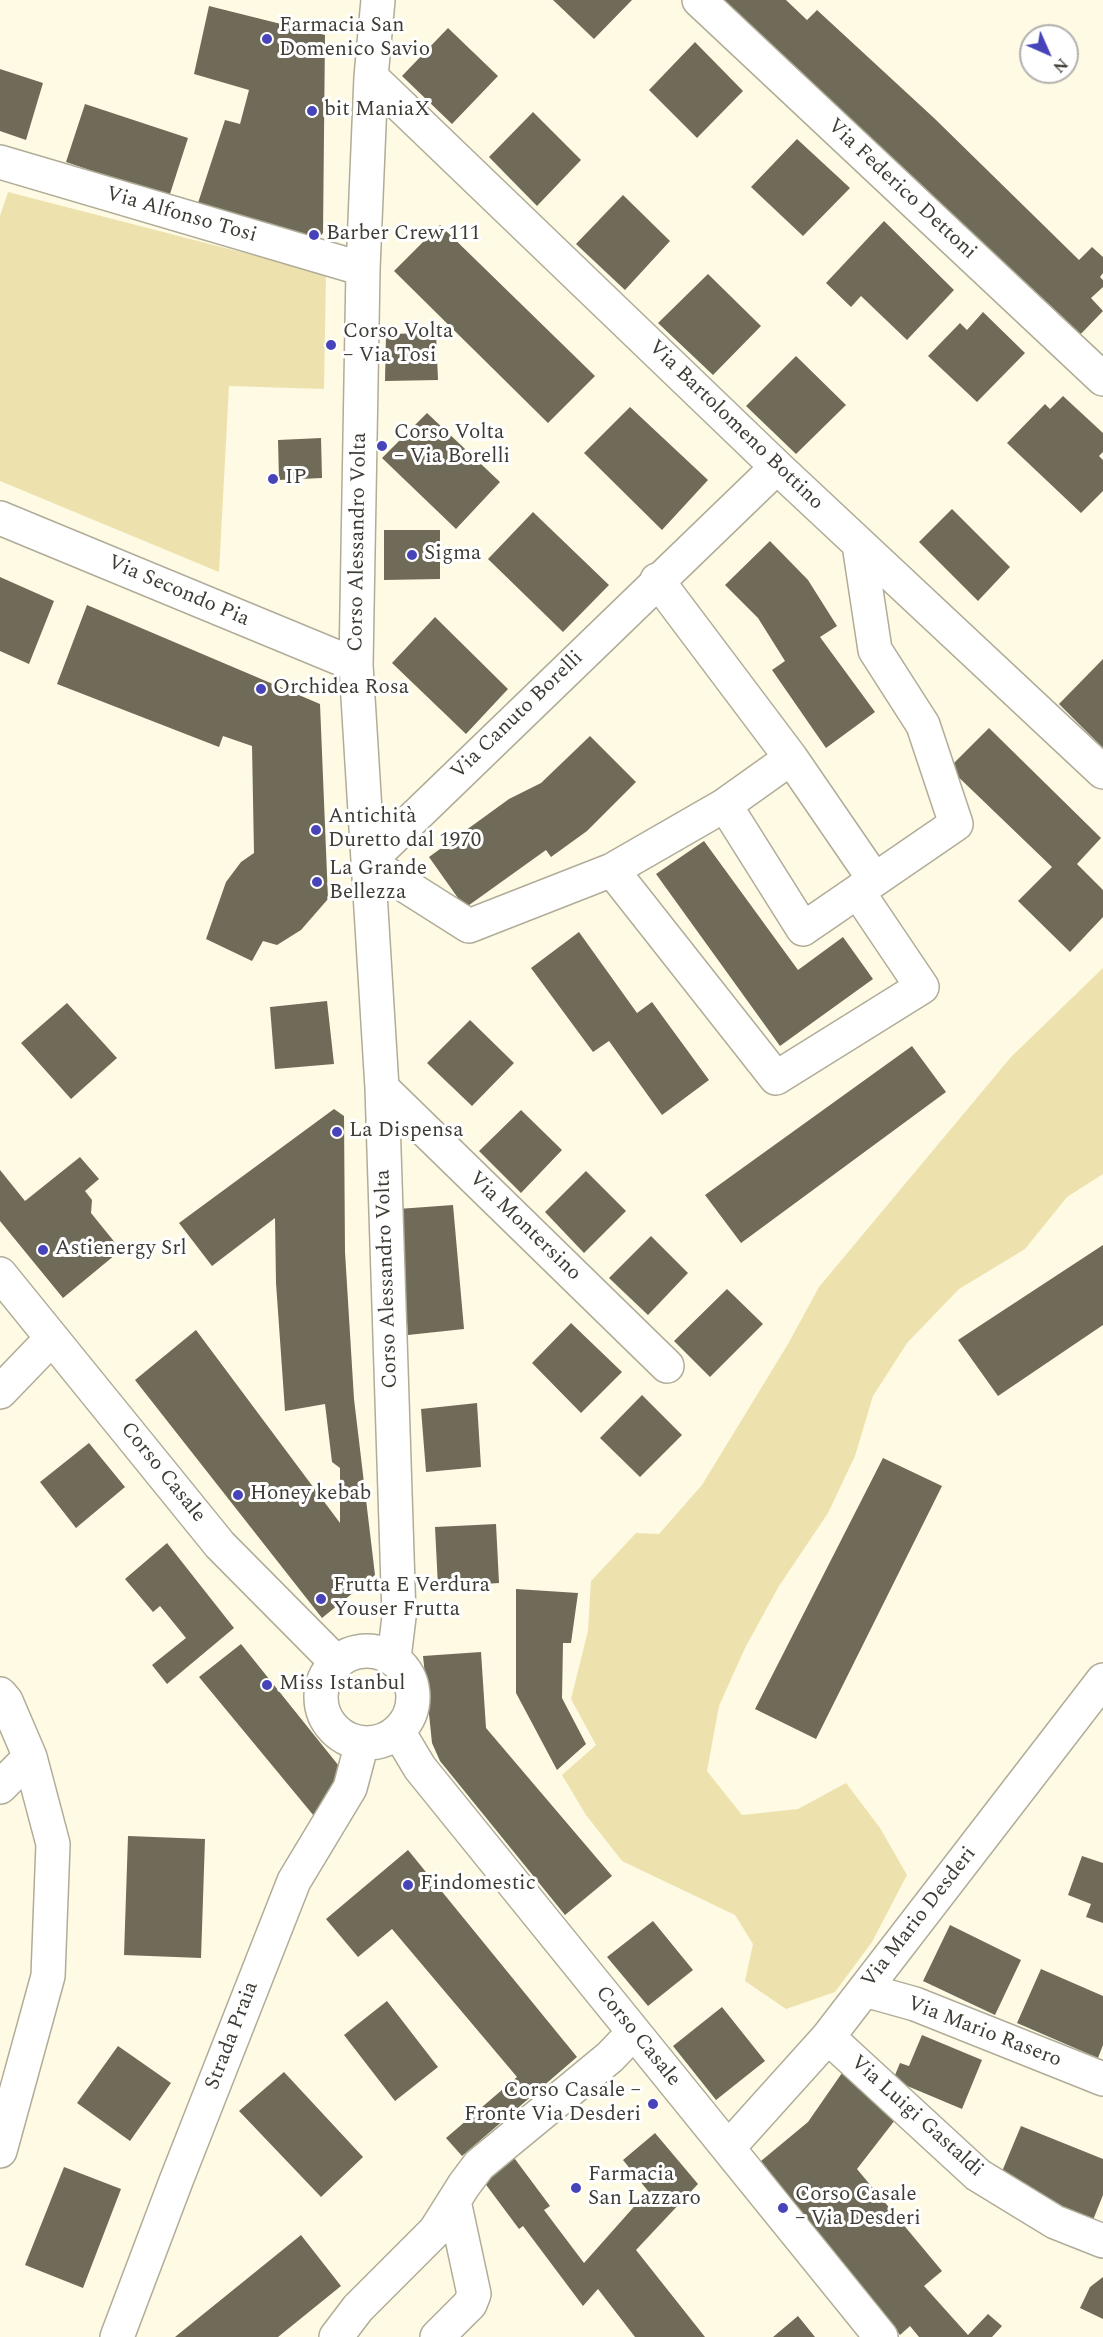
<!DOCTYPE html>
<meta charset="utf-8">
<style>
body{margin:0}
#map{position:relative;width:1103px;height:2337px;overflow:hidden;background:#fefae4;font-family:Spectral,serif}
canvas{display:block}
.north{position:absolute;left:1019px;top:24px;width:60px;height:60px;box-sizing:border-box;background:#fff;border:2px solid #b2b1ae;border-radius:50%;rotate:135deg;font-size:16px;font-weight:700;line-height:24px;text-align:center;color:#3e3c34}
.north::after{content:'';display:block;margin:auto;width:21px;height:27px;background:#4744ba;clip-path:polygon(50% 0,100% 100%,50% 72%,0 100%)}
</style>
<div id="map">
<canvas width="1103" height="2337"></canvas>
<div class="north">N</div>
</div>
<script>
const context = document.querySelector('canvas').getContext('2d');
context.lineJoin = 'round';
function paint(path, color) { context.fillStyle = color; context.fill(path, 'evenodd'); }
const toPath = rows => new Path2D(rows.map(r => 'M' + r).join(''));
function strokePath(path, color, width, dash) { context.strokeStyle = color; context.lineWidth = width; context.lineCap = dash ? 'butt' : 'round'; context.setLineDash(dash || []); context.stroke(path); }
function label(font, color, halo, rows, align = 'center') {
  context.font = font + ' Spectral,serif'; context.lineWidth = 6; context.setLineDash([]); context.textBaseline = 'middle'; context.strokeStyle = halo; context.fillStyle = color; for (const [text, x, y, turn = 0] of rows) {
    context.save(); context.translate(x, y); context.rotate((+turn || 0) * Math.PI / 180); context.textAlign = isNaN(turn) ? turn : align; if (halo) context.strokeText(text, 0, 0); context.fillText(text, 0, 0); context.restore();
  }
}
const green = toPath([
 [8,192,326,274,324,389,229,386,219,572,0,481,0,216],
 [1103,968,1103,1174,1067,1197,1025,1249,959,1289,907,1343,873,1396,855,1456,828,1513,779,1586,745,1648,719,1706,707,1771,742,1815,798,1809,846,1783,880,1828,907,1875,872,1942,835,1992,786,2009,745,1981,753,1944,735,1915,622,1861,586,1815,562,1775,596,1745,571,1699,588,1631,591,1581,636,1533,659,1534,702,1485,788,1344,819,1287,1011,1057]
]);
const building = toPath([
 [553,0,632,0,594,39],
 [720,0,786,0,807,20,817,10,934,118,1079,260,1092,247,1103,257,1103,273,1100,277,1103,280,1103,287,1091,298,1103,311,1076,339],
 [209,6,325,35,323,233,314,243,198,203,225,120,240,124,249,90,194,74],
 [448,28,498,76,452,124,402,76],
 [695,42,743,91,697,138,649,90],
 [0,69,43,83,26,140,0,131],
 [85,104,188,138,169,197,66,162],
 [533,112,581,160,537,206,489,157],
 [797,139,850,188,803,236,751,187],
 [623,195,670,241,625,290,576,244],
 [884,221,954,290,907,340,861,296,851,307,826,283],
 [440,225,595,376,548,423,394,271],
 [708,274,761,326,713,375,658,323],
 [983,312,1025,353,977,402,928,356,960,323,967,330],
 [436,333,438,380,385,381,386,334],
 [796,356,846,405,796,454,746,406],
 [1063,396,1103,433,1103,452,1099,456,1103,460,1103,491,1081,513,1007,443,1045,404,1050,409],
 [630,407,708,480,662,530,584,453],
 [427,413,500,482,456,529,382,458],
 [321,438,322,478,279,480,278,440],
 [952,509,1010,567,978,601,919,542],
 [533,512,609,585,563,632,488,559],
 [384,530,440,530,440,579,384,580],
 [770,541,808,580,837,626,820,637,875,712,826,748,772,670,785,661,758,618,725,585],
 [0,577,54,601,29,664,0,651],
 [87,605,320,704,328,899,301,930,277,945,263,941,252,961,206,939,226,882,241,862,254,853,252,746,223,736,219,747,57,684],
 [435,617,508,689,466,734,392,663],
 [1103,659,1103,748,1059,704],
 [989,728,1101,838,1077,864,1103,890,1103,917,1070,952,1018,901,1052,867,949,768],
 [590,736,636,782,587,831,551,857,546,850,465,908,429,857,509,799,541,783],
 [704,841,798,970,843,937,873,979,780,1046,656,874],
 [579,932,637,1013,652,1002,709,1080,662,1115,609,1041,593,1052,531,968],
 [327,1001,334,1064,275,1069,270,1007],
 [67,1003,117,1058,71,1099,21,1043],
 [470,1020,514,1063,472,1106,427,1063],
 [912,1046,946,1092,741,1243,705,1195],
 [334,1109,344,1116,345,1252,354,1399,375,1575,322,1618,135,1380,196,1330,340,1523,340,1468,332,1462,325,1404,285,1411,276,1283,275,1218,212,1266,179,1223],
 [521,1110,562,1150,521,1193,479,1151],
 [80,1157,99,1179,85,1191,92,1200,91,1213,121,1250,63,1298,0,1221,0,1170,25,1201],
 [586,1171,626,1211,584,1253,545,1212],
 [453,1205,464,1329,408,1335,398,1209],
 [651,1236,688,1273,648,1315,609,1278],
 [1103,1245,1103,1325,998,1396,958,1340],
 [727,1289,763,1324,710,1377,674,1341],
 [571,1323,622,1372,581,1413,532,1363],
 [642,1395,682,1435,640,1477,600,1438],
 [477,1403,481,1467,426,1472,421,1409],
 [89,1443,125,1487,76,1528,40,1482],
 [883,1458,942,1486,816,1739,755,1709],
 [496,1524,499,1583,438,1587,435,1527],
 [167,1543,234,1628,167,1684,152,1665,186,1638,160,1606,153,1612,125,1579],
 [516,1589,578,1593,571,1643,563,1643,562,1698,586,1744,557,1770,516,1693],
 [241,1644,347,1776,314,1816,199,1677],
 [481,1652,486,1728,612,1876,565,1915,440,1761,432,1743,423,1656],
 [128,1836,205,1839,201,1958,124,1955],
 [408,1850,577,2057,462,2156,446,2138,517,2077,392,1929,358,1957,326,1919],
 [1082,1856,1103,1863,1103,1923,1086,1917,1091,1904,1068,1895],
 [653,1921,693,1970,648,2006,607,1957],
 [950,1925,1021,1960,995,2015,923,1981],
 [1041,1969,1103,1996,1103,2045,1098,2058,1017,2023],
 [387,2001,438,2067,395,2101,344,2035],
 [722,2007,765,2061,716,2100,673,2046],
 [922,2035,982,2060,962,2109,893,2080,900,2063,909,2066],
 [118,2046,171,2083,130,2141,77,2103],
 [284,2072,363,2157,321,2197,239,2111],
 [842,2073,895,2120,857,2169,942,2271,924,2286,968,2335,988,2314,1002,2326,992,2337,919,2337,910,2326,900,2335,761,2161,808,2122],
 [1021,2126,1103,2159,1103,2195,1093,2220,998,2181],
 [655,2133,698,2184,636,2250,705,2337,635,2337,598,2289,583,2306,523,2226,519,2229,481,2178,512,2155,550,2206,544,2210,584,2263,648,2191,623,2160],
 [64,2167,121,2189,83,2288,25,2265],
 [301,2235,341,2286,278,2337,175,2337],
 [1103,2277,1103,2319,1080,2308,1090,2287],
 [798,2316,815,2337,773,2337]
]);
const minor = toPath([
 [378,0,371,77,363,269,356,665,382,1088,399,1617,394,1658],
 [699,0,1103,379],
 [371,77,777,467,1103,772],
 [0,162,363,269],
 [777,467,368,862,469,926,612,870,725,805,791,758,874,879],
 [0,518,356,665],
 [657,580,791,758],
 [725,805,803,929,956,824,923,725,875,650,859,544],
 [612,870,776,1078,922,987,858,892],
 [382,1088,667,1366],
 [0,1274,220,1545,336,1662],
 [0,1392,52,1338],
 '321 1697a46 46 0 1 1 92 0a46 46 0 1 1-92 0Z',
 [0,1694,6,1701,30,1757,53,1844,48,1976,0,2151],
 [399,1733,420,1768,881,2337],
 [0,1787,30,1757],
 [865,1990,915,2004,1103,2079],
 [828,2037,978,2175,1055,2222,1103,2241],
 [729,2147,828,2037,1103,1680],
 [117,2337,176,2181,294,1881,350,1788,362,1743],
 [336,2337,358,2308,435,2231,464,2185,479,2165,610,2057,633,2033],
 [437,2337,470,2304,474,2294,454,2201]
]);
const markers = [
 [267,39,6,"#4744ba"],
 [312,111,6,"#4744ba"],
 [314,235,6,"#4744ba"],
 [331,345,6,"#4744ba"],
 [382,446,6,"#4744ba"],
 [273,479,6,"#4744ba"],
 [412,555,6,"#4744ba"],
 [261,689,6,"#4744ba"],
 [316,830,6,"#4744ba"],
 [317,882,6,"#4744ba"],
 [337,1132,6,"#4744ba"],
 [43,1250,6,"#4744ba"],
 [238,1495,6,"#4744ba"],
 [321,1599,6,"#4744ba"],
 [267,1685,6,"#4744ba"],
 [408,1885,6,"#4744ba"],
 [653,2104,6,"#4744ba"],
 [576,2188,6,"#4744ba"],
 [783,2208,6,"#4744ba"]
];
const poiNames = [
 ["Farmacia San",279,27],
 ["Domenico Savio",279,51],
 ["bit ManiaX",324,111],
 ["Barber Crew 111",326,235],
 ["Corso Volta",343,333],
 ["– Via Tosi",343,357],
 ["Corso Volta",394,434],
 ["– Via Borelli",394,458],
 ["IP",285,479],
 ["Sigma",424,555],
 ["Orchidea Rosa",273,689],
 ["Antichità",328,818],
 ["Duretto dal 1970",328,842],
 ["La Grande",329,870],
 ["Bellezza",329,894],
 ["La Dispensa",349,1132],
 ["Astienergy Srl",55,1250],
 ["Honey kebab",250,1495],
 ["Frutta E Verdura",333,1587],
 ["Youser Frutta",333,1611],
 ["Miss Istanbul",279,1685],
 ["Findomestic",420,1885],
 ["Corso Casale –",641,2092,"right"],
 ["Fronte Via Desderi",641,2116,"right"],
 ["Farmacia",588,2176],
 ["San Lazzaro",588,2200],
 ["Corso Casale",795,2196],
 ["– Via Desderi",795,2220]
];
const streetNames = [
 ["Via Federico Dettoni",901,190,43],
 ["Via Alfonso Tosi",181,216,16],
 ["Via Bartolomeno Bottino",735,426,44],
 ["Corso Alessandro Volta",359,542,-89],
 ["Via Secondo Pia",178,592,23],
 ["Via Canuto Borelli",518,716,-44],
 ["Via Montersino",524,1227,44],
 ["Corso Alessandro Volta",388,1279,-92],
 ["Corso Casale",162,1473,51],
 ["Via Mario Desderi",920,1918,-52],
 ["Via Mario Rasero",984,2033,21],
 ["Strada Praia",233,2036,-69],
 ["Corso Casale",637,2037,51],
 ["Via Luigi Gastaldi",916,2117,42]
];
paint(green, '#ede2ae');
paint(building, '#6f6b58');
strokePath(minor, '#b0ac98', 36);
strokePath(minor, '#fff', 33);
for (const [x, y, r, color] of markers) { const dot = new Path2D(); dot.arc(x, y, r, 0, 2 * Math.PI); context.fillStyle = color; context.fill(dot); strokePath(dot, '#fff', 2); }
label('21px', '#3e3c34', '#fff', poiNames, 'left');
label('21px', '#3e3c34', '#fff', streetNames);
</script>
